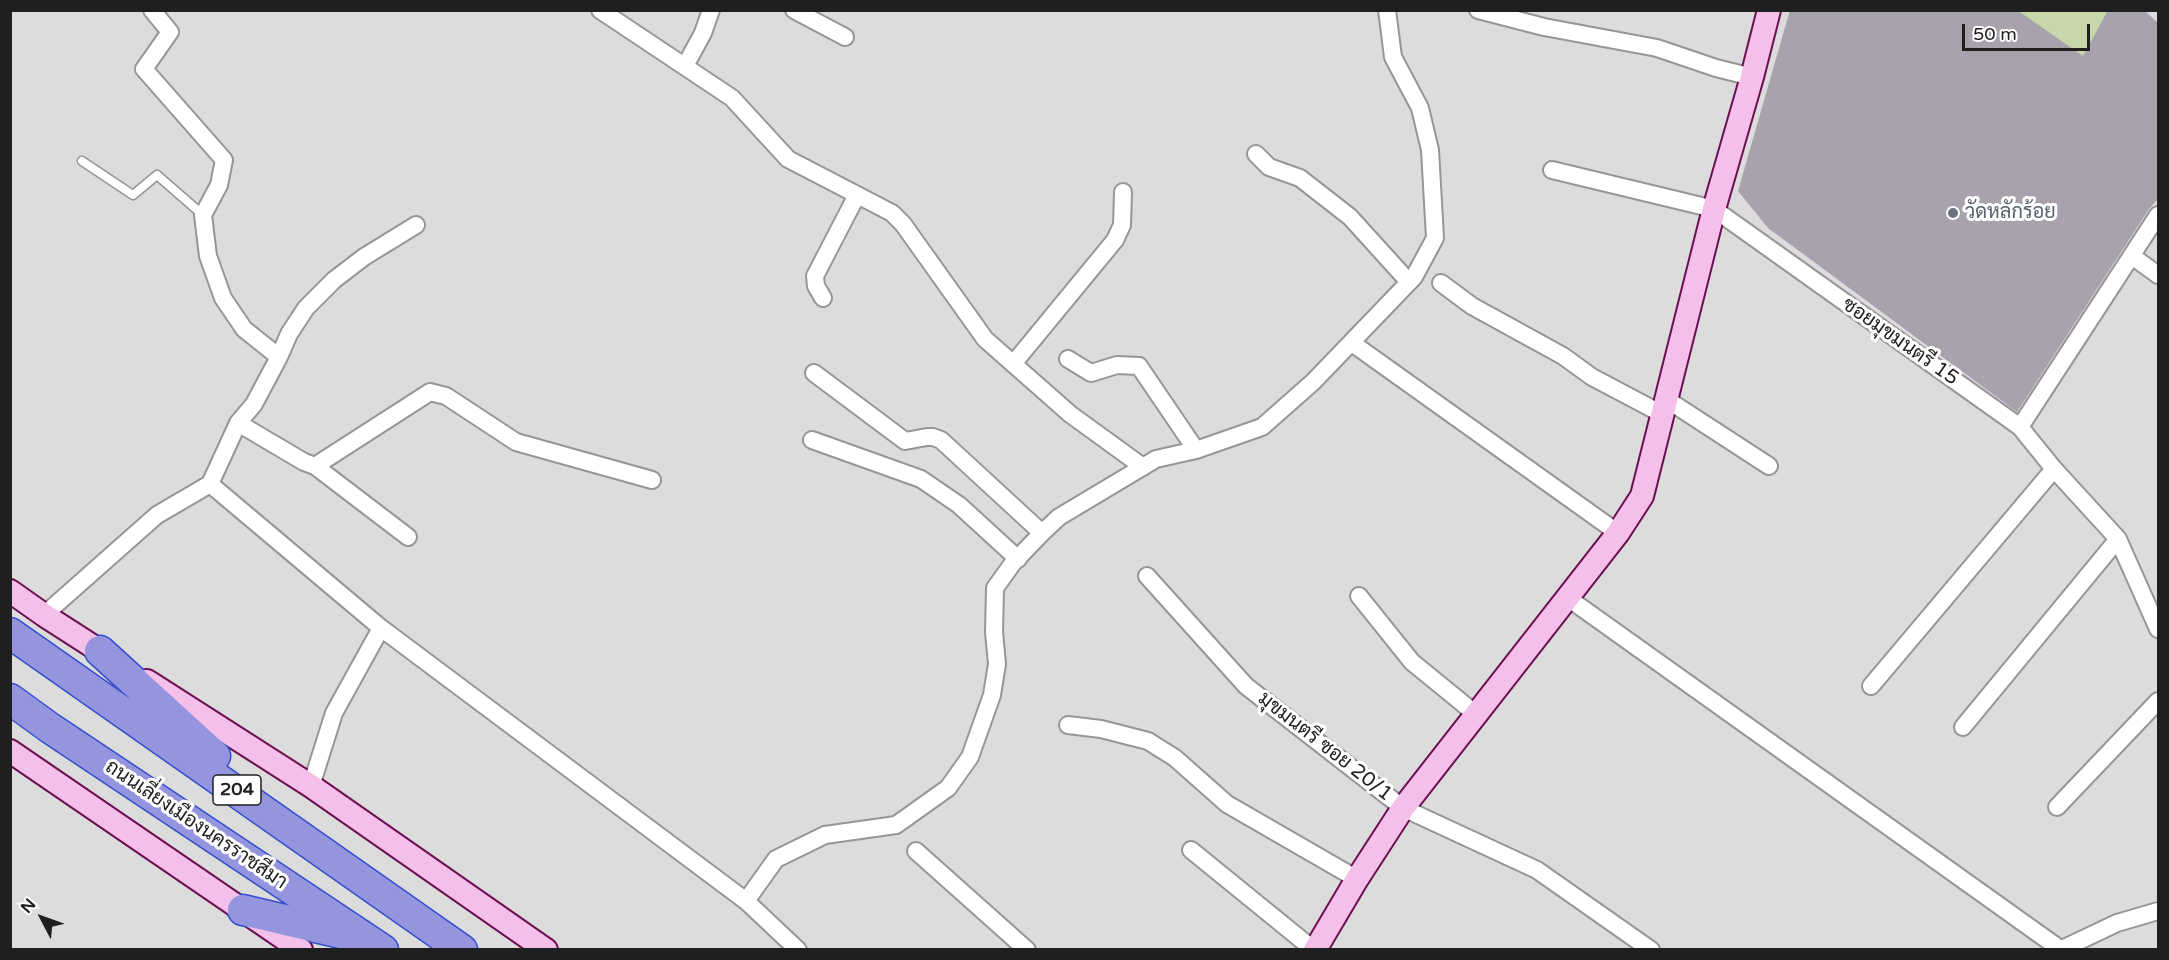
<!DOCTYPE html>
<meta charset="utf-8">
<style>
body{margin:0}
#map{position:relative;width:2169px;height:960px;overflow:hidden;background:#ede6ef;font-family:"Varela Round",sans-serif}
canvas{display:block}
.frame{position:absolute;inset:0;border:12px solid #1f1f1f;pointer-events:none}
.north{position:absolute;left:12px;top:888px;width:60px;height:60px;-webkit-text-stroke:4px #fff;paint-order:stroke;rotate:311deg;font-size:16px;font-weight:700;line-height:24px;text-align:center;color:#1f1f1f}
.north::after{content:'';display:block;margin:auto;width:21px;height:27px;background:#1f1f1f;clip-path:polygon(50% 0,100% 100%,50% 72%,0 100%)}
.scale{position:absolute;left:1962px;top:24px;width:128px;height:27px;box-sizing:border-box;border:3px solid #1f1f1f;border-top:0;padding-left:8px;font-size:18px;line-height:21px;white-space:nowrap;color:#1f1f1f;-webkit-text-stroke:4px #fff;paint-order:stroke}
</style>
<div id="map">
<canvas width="2169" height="960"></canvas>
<div class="frame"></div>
<div class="north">N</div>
<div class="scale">50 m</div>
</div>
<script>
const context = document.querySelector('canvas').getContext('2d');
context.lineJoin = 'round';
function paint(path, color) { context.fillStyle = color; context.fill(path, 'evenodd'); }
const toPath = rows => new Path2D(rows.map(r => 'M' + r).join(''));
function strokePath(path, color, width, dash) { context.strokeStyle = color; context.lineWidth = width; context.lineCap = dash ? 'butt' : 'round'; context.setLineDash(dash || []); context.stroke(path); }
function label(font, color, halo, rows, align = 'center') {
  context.font = font + ' "Varela Round",Sarabun,sans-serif'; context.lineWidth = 6; context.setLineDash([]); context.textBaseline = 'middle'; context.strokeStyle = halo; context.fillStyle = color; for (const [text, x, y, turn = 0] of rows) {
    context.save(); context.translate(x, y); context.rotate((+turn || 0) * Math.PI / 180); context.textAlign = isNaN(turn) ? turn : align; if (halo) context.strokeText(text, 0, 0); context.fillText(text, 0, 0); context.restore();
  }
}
const residential = toPath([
 [11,11,2158,11,2158,949,11,949]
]);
const water = toPath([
 [2017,11,2108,11,2083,56]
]);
const building = toPath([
 [1790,10,2017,10,2083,56,2108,10,2144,10,2158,23,2158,199,2149,209,2017,412,1768,228,1738,191]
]);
const lane = toPath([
 [82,161,133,195,157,175,203,215]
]);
const street = toPath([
 [600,10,732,98,788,159,892,213,903,224,985,339,1070,414,1143,467],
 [794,10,845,37],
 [1478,10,1544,27,1657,48,1716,68,1752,77],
 [685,66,703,33,711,10],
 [1256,154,1269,167,1300,178,1350,217,1408,281],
 [1552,170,1714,209,2020,427,2054,469,2118,539,2158,629],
 [2132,256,2158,275],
 [1441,283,1472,306,1563,356,1592,377,1662,414],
 [823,298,816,286,815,276,857,195],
 [1352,343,1618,533],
 [279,357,289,334,306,308,334,280,364,257,416,225],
 [1068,359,1091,373,1117,365,1139,366,1196,450],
 [1013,364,1115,240,1122,225,1123,192],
 [814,373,905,441,927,437,933,437,941,440,1042,533],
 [1666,399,1769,466],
 [238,423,304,462,315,466,430,392,446,396,516,442,652,480],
 [2020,427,2158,215],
 [812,440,921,479,959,505,1018,559],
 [315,466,408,537],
 [210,484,381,628,746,901,798,950],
 [1147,576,1246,686,1403,808,1537,870,1651,950],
 [1359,596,1412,662,1477,715],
 [1568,598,2060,949],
 [44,615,157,515,210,484,238,423,254,404,279,357,244,329,223,298,208,256,203,215,219,185,224,160,144,69,170,32,152,10],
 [1871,686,2054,469],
 [1068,725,1101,729,1148,741,1175,758,1227,804,1357,879],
 [1963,727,2118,539],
 [311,786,334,713,381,628],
 [2057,807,2158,701],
 [1191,850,1314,950],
 [916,851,1027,950],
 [746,901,776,859,825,835,896,825,948,788,970,757,992,695,997,664,994,632,995,588,1013,563,1042,533,1059,517,1156,459,1196,450,1262,427,1313,382,1414,277,1435,238,1430,150,1420,108,1393,57,1387,10],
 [2060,950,2117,923,2158,911]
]);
const secondary = toPath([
 [10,591,44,615,114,660],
 [147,681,311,786,546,950],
 [10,751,301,950],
 [1315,950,1357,879,1403,808,1618,533,1642,496,1714,209,1752,77,1769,10]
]);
const highway = toPath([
 [10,633,462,950],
 [100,651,215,756],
 [10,699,50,728,383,950],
 [243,910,349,935]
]);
const markers = [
 [1953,213,6,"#6b7280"]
];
const shields = [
 [237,790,48]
];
const shieldNames = [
 ["204",237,790]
];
const worshipNames = [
 ["วัดหลักร้อย",1965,213]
];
const streetNames = [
 ["ซอยมุขมนตรี 15",1900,342,35],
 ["มุขมนตรี ซอย 20/1",1325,747,38],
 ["ถนนเลี่ยงเมืองนครราชสีมา",196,825,34]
];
paint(residential, '#dcdcdd');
paint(water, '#c6d8aa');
paint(building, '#a8a2ad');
strokePath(lane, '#969696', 11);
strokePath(street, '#969696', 20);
strokePath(secondary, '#6c0f52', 26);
strokePath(highway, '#354ecb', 33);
strokePath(lane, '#fff', 8);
strokePath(street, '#fff', 16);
strokePath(secondary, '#f4bfe8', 22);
strokePath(highway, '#9595df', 30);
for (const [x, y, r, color] of markers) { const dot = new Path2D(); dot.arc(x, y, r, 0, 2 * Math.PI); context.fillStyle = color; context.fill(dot); strokePath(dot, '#fff', 2); }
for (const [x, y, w] of shields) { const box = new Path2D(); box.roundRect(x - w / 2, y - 15, w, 30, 4.5); context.fillStyle = '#fff'; context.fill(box); strokePath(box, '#1f1f1f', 1.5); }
label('bold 18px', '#1f1f1f', null, shieldNames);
label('20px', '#5b616d', '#fff', worshipNames, 'left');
label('20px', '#1f1f1f', '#fff', streetNames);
</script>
